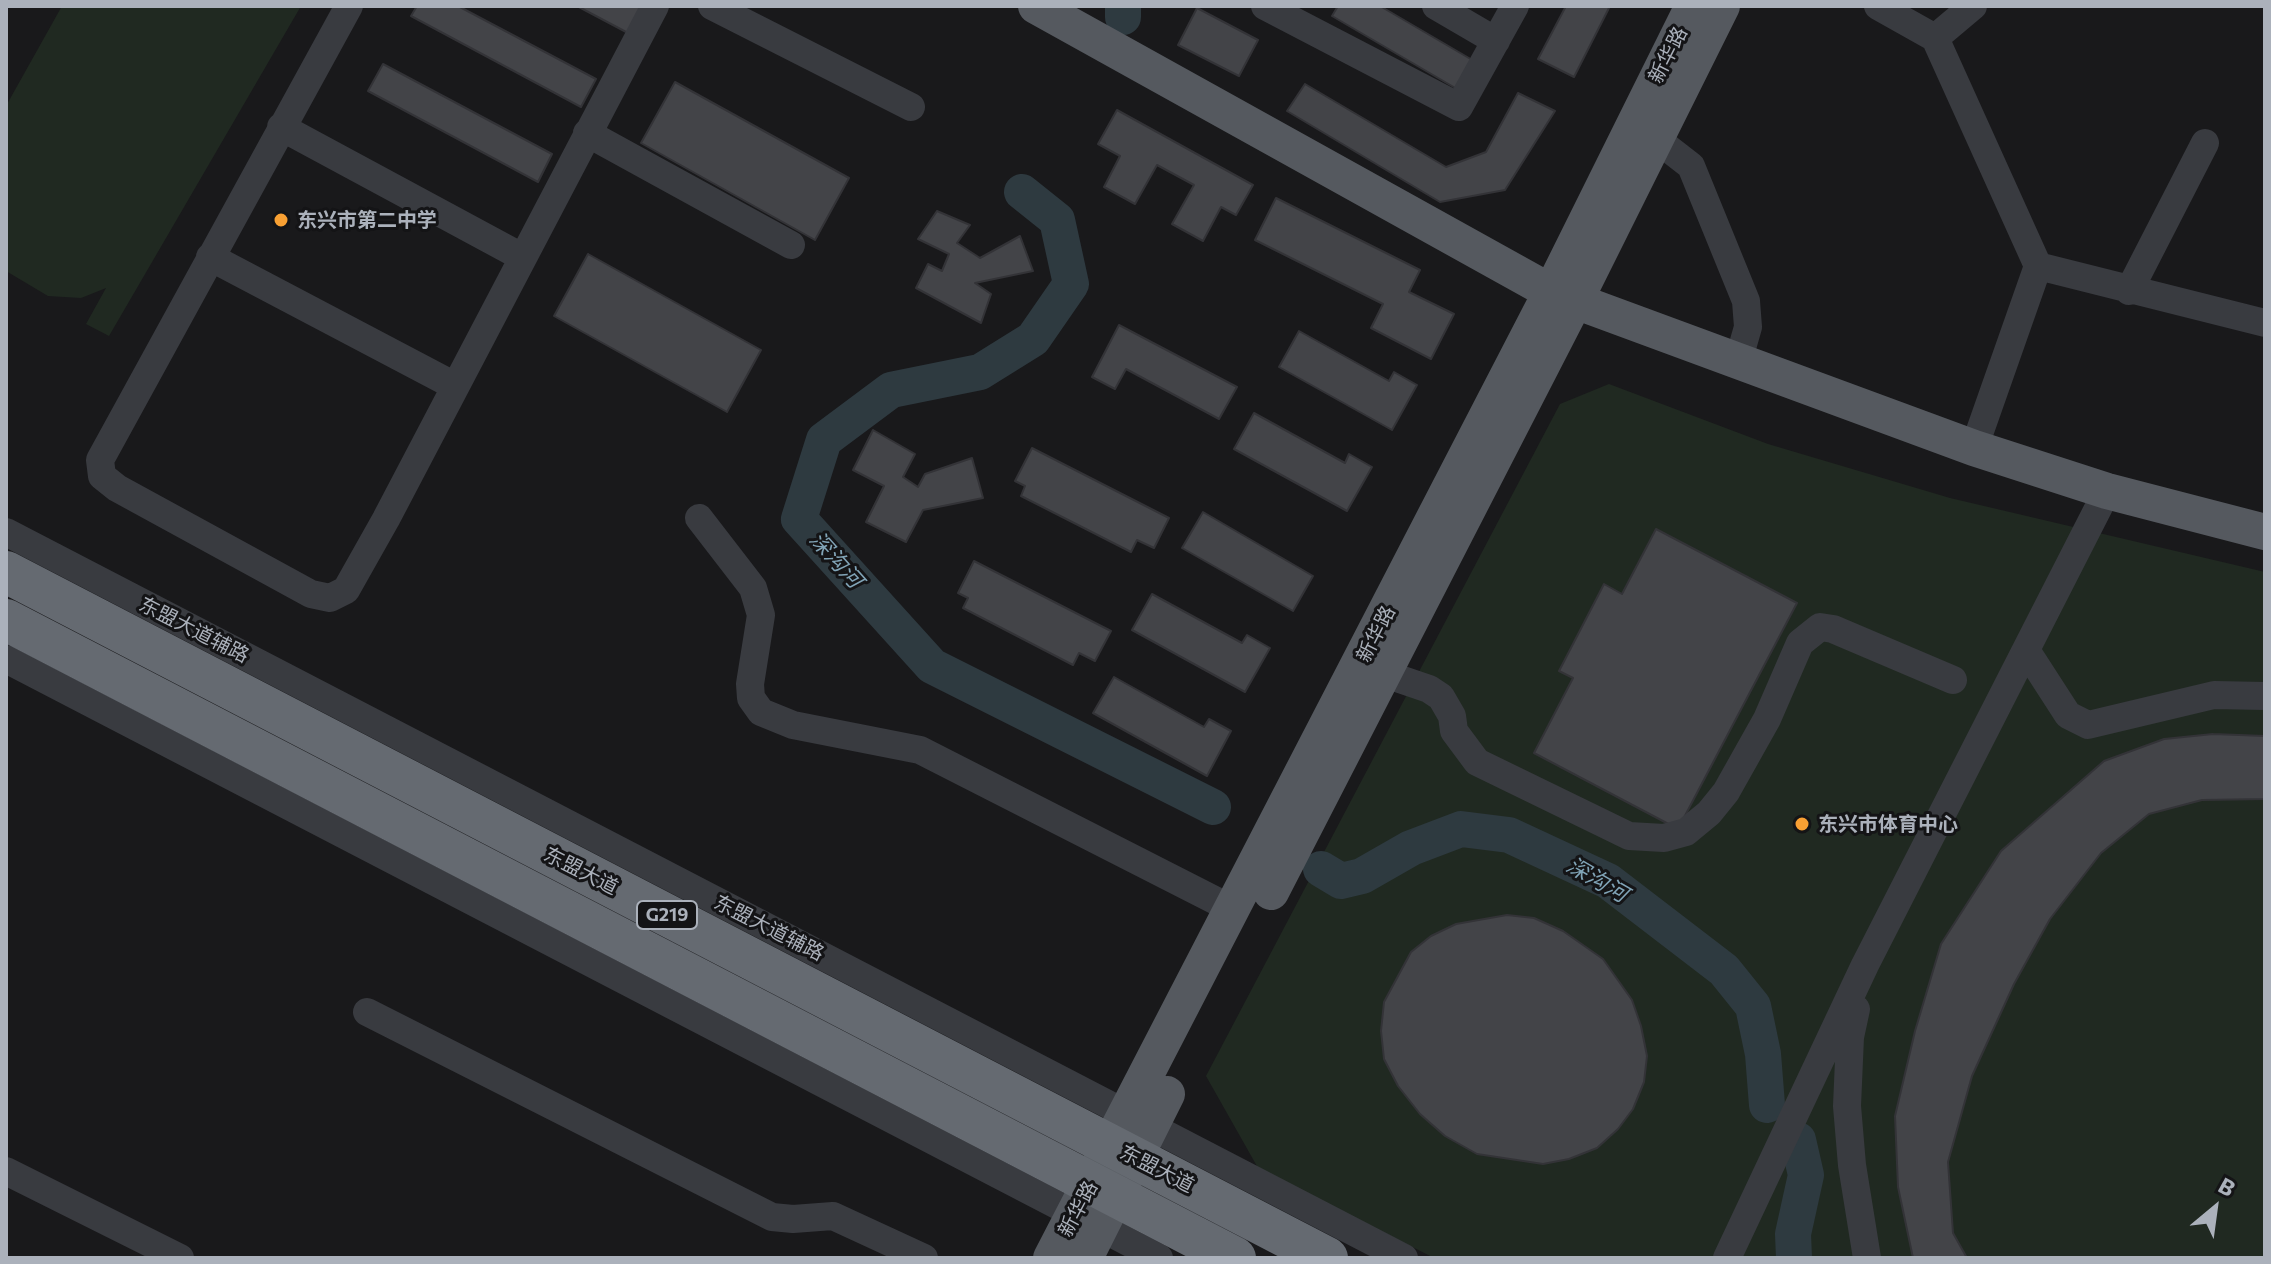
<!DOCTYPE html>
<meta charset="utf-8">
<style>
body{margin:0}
#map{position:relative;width:2271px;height:1264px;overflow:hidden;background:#19191b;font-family:Commissioner,sans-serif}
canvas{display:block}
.frame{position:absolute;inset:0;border:8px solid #abb1bb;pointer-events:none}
.north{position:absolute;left:2175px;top:1168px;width:80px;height:80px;-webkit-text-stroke:6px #141416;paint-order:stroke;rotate:29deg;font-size:22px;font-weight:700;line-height:32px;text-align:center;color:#abb1bb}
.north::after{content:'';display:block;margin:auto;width:28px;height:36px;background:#abb1bb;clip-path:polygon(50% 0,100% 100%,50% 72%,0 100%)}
</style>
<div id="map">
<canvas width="2271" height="1264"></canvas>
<div class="frame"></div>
<div class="north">B</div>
</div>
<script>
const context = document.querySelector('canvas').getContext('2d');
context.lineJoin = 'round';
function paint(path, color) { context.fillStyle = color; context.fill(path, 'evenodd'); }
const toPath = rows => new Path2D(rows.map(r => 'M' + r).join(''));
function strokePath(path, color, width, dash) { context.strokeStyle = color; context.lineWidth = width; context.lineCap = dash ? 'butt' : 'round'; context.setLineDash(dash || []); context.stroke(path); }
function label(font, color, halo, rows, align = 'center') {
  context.font = font + ' Commissioner,"Noto Sans SC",sans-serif'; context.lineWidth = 6; context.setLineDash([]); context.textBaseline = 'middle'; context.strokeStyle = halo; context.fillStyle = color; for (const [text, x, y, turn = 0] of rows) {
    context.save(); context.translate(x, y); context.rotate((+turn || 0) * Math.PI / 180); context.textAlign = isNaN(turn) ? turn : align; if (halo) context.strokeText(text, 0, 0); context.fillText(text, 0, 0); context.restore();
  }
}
const green = toPath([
 [62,6,301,6,109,336,86,324,106,288,81,298,48,296,6,271,6,106],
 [1609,384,1768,444,1950,498,2265,572,2265,1258,1434,1258,1258,1168,1206,1076,1560,404]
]);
const river = toPath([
 [1123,17,1123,6],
 [1022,192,1057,220,1071,284,1033,339,980,372,891,390,824,440,799,519,932,666,1213,807],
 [1321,869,1341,881,1362,876,1411,848,1461,829,1509,835,1608,881,1724,970,1753,1006,1763,1054,1767,1105],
 [1794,1258,1793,1234,1806,1175,1798,1140]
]);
const building = toPath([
 [417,6,458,6,596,79,581,107,411,16,417,6],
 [577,6,643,6,628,33,577,6],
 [1338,6,1380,6,1474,61,1457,89,1332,16,1338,6],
 [1566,6,1610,6,1574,77,1538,59,1566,6],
 [1197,8,1258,40,1239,76,1178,45,1197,8],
 [383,64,552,154,538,182,368,91,383,64],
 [675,82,849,178,815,240,641,143,675,82],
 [1305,84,1446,167,1486,152,1518,93,1555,111,1505,190,1440,202,1287,111,1305,84],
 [1117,110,1253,185,1236,215,1221,207,1203,241,1172,224,1194,185,1157,165,1135,204,1104,187,1120,156,1098,144,1117,110],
 [1276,198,1420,270,1409,292,1454,314,1431,359,1371,328,1383,304,1255,240,1276,198],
 [937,211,970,225,957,243,980,258,1020,236,1033,271,975,283,991,294,981,323,916,288,928,264,942,271,949,254,918,239,937,211],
 [588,254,761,350,727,412,554,316,588,254],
 [1119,325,1237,387,1219,419,1126,369,1115,389,1092,377,1119,325],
 [1299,331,1389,381,1394,372,1417,385,1392,430,1279,367,1299,331],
 [1254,413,1345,463,1349,454,1372,467,1347,511,1234,449,1254,413],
 [873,430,915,454,903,477,918,487,925,474,972,458,983,498,923,510,906,542,866,522,884,486,853,470,873,430],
 [1032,448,1169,518,1154,548,1137,540,1131,552,1021,496,1025,486,1015,481,1032,448],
 [1203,512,1313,576,1293,611,1182,548,1203,512],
 [1656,529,1797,603,1678,829,1534,753,1573,678,1559,671,1604,584,1622,594,1656,529],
 [974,561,1111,631,1095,661,1079,653,1073,665,963,608,968,598,958,593,974,561],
 [1152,594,1242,643,1247,635,1270,648,1245,692,1132,630,1152,594],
 [1114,677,1204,727,1209,719,1231,731,1207,776,1093,713,1114,677],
 [2213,734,2265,736,2265,799,2202,800,2149,814,2101,853,2050,919,2014,984,1972,1076,1948,1162,1953,1233,1967,1258,1913,1258,1898,1187,1895,1116,1915,1031,1941,944,2001,851,2104,761,2164,739,2213,734],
 [1507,915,1534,918,1563,931,1603,959,1632,1000,1641,1026,1647,1056,1644,1082,1633,1109,1618,1129,1597,1148,1569,1159,1543,1164,1477,1154,1445,1136,1420,1114,1398,1086,1384,1059,1381,1031,1384,1002,1411,952,1431,936,1456,924,1507,915]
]);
const minor = toPath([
 [349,6,100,460,102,476,117,488,311,594,330,598,346,590,386,519,655,6],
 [712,6,911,107],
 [1265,6,1459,107,1515,6],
 [1436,6,1496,41],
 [1878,6,1935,38,2038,266,1974,448],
 [1935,38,1973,6],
 [281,127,522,257],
 [587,133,791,245],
 [1655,138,1691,166,1746,301,1748,327,1738,362],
 [210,257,453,385],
 [2038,266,2265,323],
 [2129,291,2205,143],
 [699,518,753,588,761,615,750,684,751,698,761,712,793,725,920,750,1234,910],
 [6,532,1404,1258],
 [2026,650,2068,715,2088,725,2214,695,2265,696],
 [6,659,1159,1258],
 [1385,674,1429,689,1441,697,1452,716,1454,731,1477,762,1629,836,1664,838,1686,832,1709,813,1726,792,1767,719,1800,643,1820,627,1833,629,1953,680],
 [1856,1009,1850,1037,1847,1106,1852,1165,1867,1258],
 [367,1012,772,1217,793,1219,833,1216,924,1258],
 [6,1171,180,1258],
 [1727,1258,1865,965,2107,491]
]);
const major = toPath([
 [1036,6,1551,292,1974,448,2107,491,2265,532],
 [1271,892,1575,301,1722,6],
 [1051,1258,1551,292,1693,6],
 [1085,1258,1167,1094]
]);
const highway = toPath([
 [6,572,1327,1258],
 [6,620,1235,1258]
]);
const markers = [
 [281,220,8,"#f8a033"],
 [1802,824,8,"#f8a033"]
];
const shields = [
 [667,915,60]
];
const shieldNames = [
 ["G219",667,915]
];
const streetNames = [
 ["新华路",1668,55,-63],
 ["东盟大道辅路",194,630,27],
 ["新华路",1376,634,-63],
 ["东盟大道",581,871,27],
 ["东盟大道辅路",769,928,27],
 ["东盟大道",1157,1169,27],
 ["新华路",1078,1209,-62]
];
const poiNames = [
 ["东兴市第二中学",297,220],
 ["东兴市体育中心",1818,824]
];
const waterNames = [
 ["深沟河",836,560,48],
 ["深沟河",1597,880,30]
];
paint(green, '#202921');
strokePath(river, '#2e3a40', 36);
paint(building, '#434448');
strokePath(building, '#333337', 2);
strokePath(minor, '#393b40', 28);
strokePath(major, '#55595f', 36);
strokePath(highway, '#656a71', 42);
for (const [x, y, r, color] of markers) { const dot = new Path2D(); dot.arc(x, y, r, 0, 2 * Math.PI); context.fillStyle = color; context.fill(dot); strokePath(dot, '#141416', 3); }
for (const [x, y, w] of shields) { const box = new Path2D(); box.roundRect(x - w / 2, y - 14, w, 28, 6); context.fillStyle = '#141416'; context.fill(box); strokePath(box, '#abb1bb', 2); }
label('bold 18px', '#abb1bb', null, shieldNames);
label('20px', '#abb1bb', '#141416', streetNames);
label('bold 20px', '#abb1bb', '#141416', poiNames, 'left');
label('italic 22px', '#81a4b7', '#141416', waterNames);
</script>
